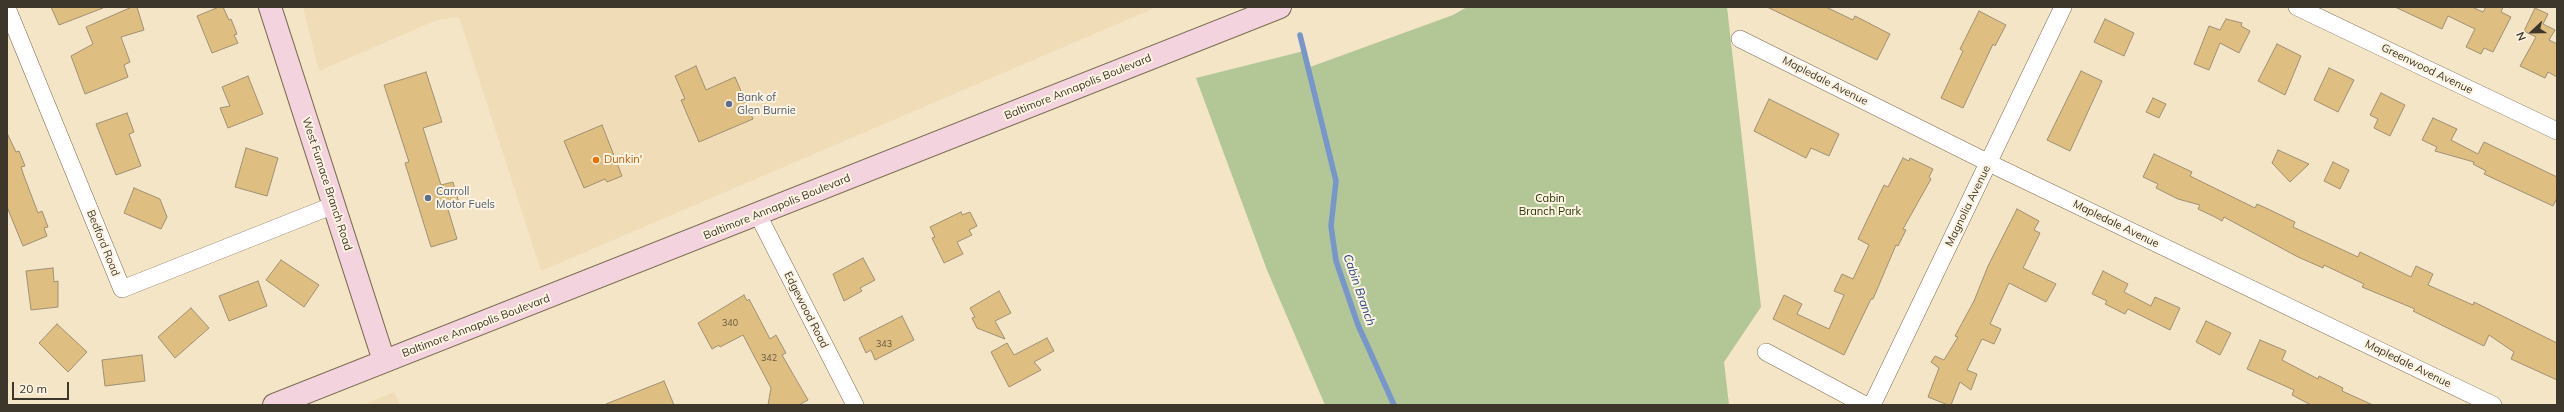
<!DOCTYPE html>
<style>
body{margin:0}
#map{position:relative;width:2564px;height:412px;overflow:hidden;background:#f5e5c7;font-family:Mulish,sans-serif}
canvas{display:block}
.frame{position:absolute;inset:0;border:8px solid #3d372b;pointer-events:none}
.north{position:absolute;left:2512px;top:12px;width:40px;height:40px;-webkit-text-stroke:3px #fdf3e1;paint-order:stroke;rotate:248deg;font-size:11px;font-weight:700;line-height:16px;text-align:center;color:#3d372b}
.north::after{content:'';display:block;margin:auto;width:14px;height:18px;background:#3d372b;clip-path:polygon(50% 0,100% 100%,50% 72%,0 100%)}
.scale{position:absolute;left:12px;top:382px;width:57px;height:18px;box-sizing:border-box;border:2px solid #3d372b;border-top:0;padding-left:5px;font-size:12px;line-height:14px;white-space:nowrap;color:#3d372b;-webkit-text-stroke:3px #fdf3e1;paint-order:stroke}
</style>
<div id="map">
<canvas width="2564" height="412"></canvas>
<div class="frame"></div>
<div class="north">N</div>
<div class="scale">20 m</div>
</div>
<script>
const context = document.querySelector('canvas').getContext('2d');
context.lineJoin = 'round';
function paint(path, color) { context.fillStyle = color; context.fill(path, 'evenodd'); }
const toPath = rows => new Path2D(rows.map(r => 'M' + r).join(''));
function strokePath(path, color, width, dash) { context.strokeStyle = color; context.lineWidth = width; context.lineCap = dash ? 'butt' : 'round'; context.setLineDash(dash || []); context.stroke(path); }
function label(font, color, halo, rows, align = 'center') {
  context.font = font + ' Mulish,sans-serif'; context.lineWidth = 4; context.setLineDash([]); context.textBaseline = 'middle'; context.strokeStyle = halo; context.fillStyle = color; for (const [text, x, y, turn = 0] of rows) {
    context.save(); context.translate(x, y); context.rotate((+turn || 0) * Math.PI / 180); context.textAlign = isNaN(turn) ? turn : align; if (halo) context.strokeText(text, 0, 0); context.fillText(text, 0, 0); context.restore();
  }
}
const built = toPath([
 [303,7,1157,7,541,271,459,17,437,20,319,71],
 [394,392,400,405,363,405]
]);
const green = toPath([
 [1467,7,1727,7,1761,307,1724,362,1729,405,1325,405,1267,270,1196,78,1304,51,1310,67,1453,15]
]);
const stream = toPath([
 [1300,35,1336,181,1331,226,1336,261,1358,325,1394,405]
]);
const building = toPath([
 [51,7,103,7,103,8,59,25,51,7],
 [132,7,137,7,144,30,121,37,130,62,124,65,128,77,85,94,71,56,93,44,86,27,132,7],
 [219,7,223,7,229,20,231,19,237,34,234,35,238,43,212,53,197,16,219,7],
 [1767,7,1826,7,1853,20,1855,16,1890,34,1877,60,1767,7],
 [2395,7,2472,7,2483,12,2486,7,2503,7,2501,12,2511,17,2493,52,2484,48,2481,54,2466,47,2475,29,2448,16,2442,29,2395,7],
 [2535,8,2548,14,2543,24,2555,30,2549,40,2557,44,2557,77,2548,72,2545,78,2520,66,2536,37,2524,31,2535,8],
 [1979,11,2006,25,1995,46,1993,44,1963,108,1941,98,1963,51,1960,49,1979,11],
 [2105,19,2134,33,2124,56,2094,42,2105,19],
 [2226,19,2242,23,2241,26,2250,31,2239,53,2220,43,2209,70,2194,64,2209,26,2220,30,2226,19],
 [2277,44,2301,56,2285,95,2258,81,2277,44],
 [696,66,706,90,735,77,753,119,699,142,681,100,685,99,675,76,696,66],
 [2329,68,2354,80,2338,112,2314,100,2329,68],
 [2081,71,2102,81,2070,151,2047,140,2081,71],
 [426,72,442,122,423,128,441,185,453,182,459,203,447,206,457,239,431,247,405,163,409,162,384,85,426,72],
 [248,76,263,114,228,128,220,108,230,106,222,87,248,76],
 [2381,93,2405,105,2390,136,2374,128,2378,119,2370,115,2381,93],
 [2153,98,2166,104,2159,118,2146,112,2153,98],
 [1769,99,1839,134,1829,156,1811,148,1806,158,1754,131,1769,99],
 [127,113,134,132,129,134,141,166,116,175,96,124,127,113],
 [2433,118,2457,129,2451,140,2478,154,2484,142,2557,177,2557,198,2553,206,2484,174,2486,171,2473,164,2474,162,2435,151,2437,147,2422,140,2433,118],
 [602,125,622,176,607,182,605,179,584,188,564,141,602,125],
 [7,133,16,152,19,151,25,166,21,167,24,176,38,213,42,211,48,227,44,228,47,236,23,246,7,207,7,133],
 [246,148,278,158,267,196,235,187,246,148],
 [2278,150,2309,164,2290,182,2272,163,2278,150],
 [2154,154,2192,172,2190,176,2255,208,2257,204,2268,209,2295,222,2293,227,2358,257,2360,252,2411,277,2416,266,2433,274,2428,285,2473,305,2474,302,2557,343,2557,380,2511,359,2514,352,2489,335,2484,346,2413,311,2415,309,2362,287,2364,284,2324,265,2323,268,2298,257,2224,217,2222,221,2215,217,2198,209,2200,205,2178,199,2156,188,2158,184,2143,177,2154,154],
 [1903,158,1909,161,1910,158,1933,169,1929,177,1931,179,1903,229,1906,230,1898,246,1896,245,1873,299,1871,299,1844,355,1773,319,1784,295,1802,304,1797,314,1829,329,1844,295,1834,291,1842,274,1853,279,1869,245,1858,239,1884,185,1888,187,1903,158],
 [2333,162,2349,170,2340,189,2324,181,2333,162],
 [134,188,160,199,167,217,161,229,124,213,134,188],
 [2017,209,2039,221,2034,230,2040,233,2023,268,2056,284,2046,302,2009,283,1990,324,2001,329,1994,344,1982,339,1967,370,1977,374,1971,390,1960,382,1951,405,1948,405,1928,397,1939,368,1931,362,1935,356,1944,360,1958,337,1955,336,1974,301,1988,266,2017,209],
 [961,212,962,215,970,212,977,226,969,230,972,235,957,242,963,254,944,263,932,238,935,237,930,227,961,212],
 [863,258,875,280,860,288,862,291,844,301,833,274,863,258],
 [281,260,319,285,304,307,266,280,281,260],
 [53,268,54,282,58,281,58,307,31,310,26,271,53,268],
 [2103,271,2128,284,2124,292,2151,306,2155,297,2180,308,2170,330,2128,309,2125,314,2105,304,2107,301,2092,294,2103,271],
 [258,281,267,306,229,321,219,296,258,281],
 [999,291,1011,313,995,321,1005,339,977,328,972,318,975,317,970,308,999,291],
 [744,295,747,301,749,299,770,339,776,335,786,353,782,355,808,400,799,405,768,405,771,388,743,335,720,347,719,345,712,349,698,323,744,295],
 [191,308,209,328,175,358,158,337,191,308],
 [902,316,914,340,875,360,871,350,866,353,859,338,902,316],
 [2206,321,2231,333,2220,355,2196,342,2206,321],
 [57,324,87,352,68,372,39,343,57,324],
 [1047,338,1054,351,1034,362,1041,370,1009,387,991,352,1007,343,1014,355,1047,338],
 [2260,340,2286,351,2282,360,2318,379,2319,376,2343,388,2342,391,2373,405,2311,405,2292,395,2294,390,2247,369,2260,340],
 [142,355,145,381,105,386,102,360,142,355],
 [664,381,674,405,606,405,606,404,664,381]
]);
const minor = toPath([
 [2297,7,2557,131],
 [7,8,122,289,334,205],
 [1740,39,1989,163,2493,405],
 [758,215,855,405],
 [1766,352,1865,405],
 [1872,405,2063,7]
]);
const secondary = toPath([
 [270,7,384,361],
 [274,405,1280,7]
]);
const markers = [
 [729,104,4,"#5c6f8a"],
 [596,160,4,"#e8710a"],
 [428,198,4,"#5c6f8a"]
];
const numberNames = [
 ["340",730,323],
 ["343",884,344],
 ["342",769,358]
];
const streetNames = [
 ["Greenwood Avenue",2427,69,26],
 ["Mapledale Avenue",1825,81,27],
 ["Baltimore Annapolis Boulevard",1078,87,-22],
 ["West Furnace Branch Road",327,184,72],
 ["Magnolia Avenue",1968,206,-64],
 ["Baltimore Annapolis Boulevard",777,207,-22],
 ["Mapledale Avenue",2116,224,26],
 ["Bedford Road",103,243,68],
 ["Edgewood Road",806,310,63],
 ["Baltimore Annapolis Boulevard",476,326,-21],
 ["Mapledale Avenue",2408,364,26]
];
const serviceNames = [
 ["Bank of",737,98],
 ["Glen Burnie",737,111],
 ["Carroll",436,192],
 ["Motor Fuels",436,205]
];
const foodNames = [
 ["Dunkin'",604,160]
];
const parkNames = [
 ["Cabin",1550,199],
 ["Branch Park",1550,212]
];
const waterNames = [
 ["Cabin Branch",1359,290,71]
];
paint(built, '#f0dcb7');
paint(green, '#b2c696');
strokePath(stream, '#7896cc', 5.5);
paint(building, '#debe81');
strokePath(building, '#9f9073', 1);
strokePath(minor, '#7b6d52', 18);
strokePath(secondary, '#7b6d52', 24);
strokePath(minor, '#fff', 17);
strokePath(secondary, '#f3d3dd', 22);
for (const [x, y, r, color] of markers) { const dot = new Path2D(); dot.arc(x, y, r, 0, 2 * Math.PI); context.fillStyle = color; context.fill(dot); strokePath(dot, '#fdf3e1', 1.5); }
label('9px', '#655940', null, numberNames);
label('11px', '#3d372b', '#fdf3e1', streetNames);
label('11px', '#4e5e75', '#fdf3e1', serviceNames, 'left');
label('11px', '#c56008', '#fdf3e1', foodNames, 'left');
label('11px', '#29380a', '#fdf3e1', parkNames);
label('italic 12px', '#224385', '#fdf3e1', waterNames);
</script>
